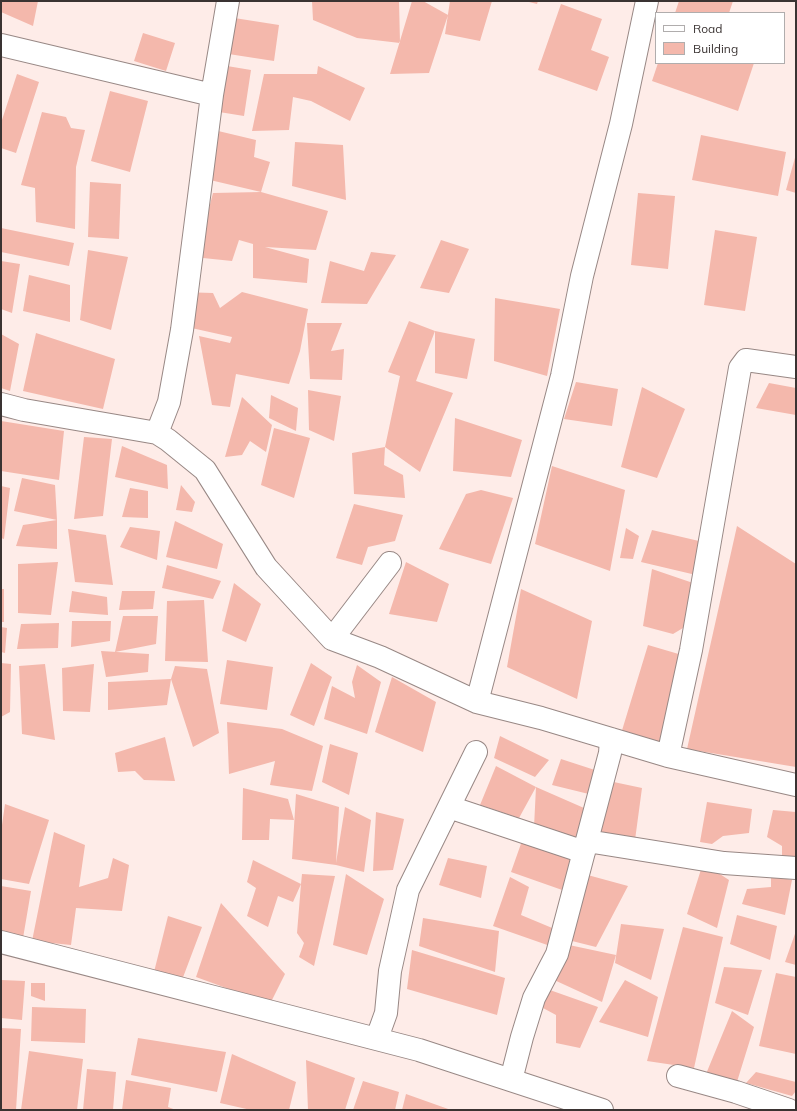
<!DOCTYPE html>
<style>
body{margin:0}
#map{position:relative;width:797px;height:1111px;overflow:hidden;background:#feece8;font-family:Mulish,sans-serif}
canvas{display:block}
.frame{position:absolute;inset:0;border:2px solid #3a3332;pointer-events:none}
.legend{position:absolute;left:655px;top:12px;width:130px;height:52px;box-sizing:border-box;background:#fff;border:1px solid #b0adad;margin:0;padding:5px 7px;list-style:none;font-size:12px;color:#3a3332}
.legend li{display:flex;align-items:center;gap:8px;height:20px}
.legend b{width:20px;border:1px solid #b0adad}
</style>
<div id="map">
<canvas width="797" height="1111"></canvas>
<div class="frame"></div>
<ul class="legend">
<li><b style="height:5px;background:#fff"></b>Road</li>
<li><b style="height:11px;background:#f4b8ac"></b>Building</li>
</ul>
</div>
<script>
const context = document.querySelector('canvas').getContext('2d');
context.lineJoin = 'round';
function paint(path, color) { context.fillStyle = color; context.fill(path, 'evenodd'); }
const toPath = rows => new Path2D(rows.map(r => 'M' + r).join(''));
function strokePath(path, color, width, dash) { context.strokeStyle = color; context.lineWidth = width; context.lineCap = dash ? 'butt' : 'round'; context.setLineDash(dash || []); context.stroke(path); }
const building = toPath([
 [1,1,38,1,33,26,1,12],
 [312,1,399,1,400,43,357,38,313,20],
 [412,1,423,1,448,15,429,73,390,74],
 [450,1,492,1,480,41,445,34],
 [525,1,538,1,537,4],
 [679,1,733,1,729,13,675,13],
 [561,4,602,19,591,50,609,57,597,91,538,70],
 [228,17,279,25,274,61,222,53],
 [143,33,175,43,166,71,134,61],
 [658,63,754,63,738,111,652,81],
 [221,65,251,70,244,116,213,111],
 [318,66,365,88,350,121,311,101,293,97,289,130,252,131,264,74,317,74],
 [17,74,39,82,16,153,1,148,1,123],
 [110,91,148,101,130,172,91,161],
 [42,112,66,117,71,128,85,130,76,167,75,229,36,222,35,188,21,185],
 [214,130,256,140,254,157,270,162,261,192,328,211,316,250,265,247,309,259,307,283,253,278,253,244,239,240,232,261,203,258,204,228,213,193,261,192,210,180],
 [701,135,786,152,778,196,692,180],
 [295,142,343,145,346,200,292,186],
 [796,154,796,193,786,190],
 [90,182,121,184,119,239,88,237],
 [638,193,675,196,668,269,631,265],
 [1,228,74,243,69,266,1,252],
 [715,230,757,237,745,311,704,305],
 [441,240,469,249,449,293,420,288],
 [88,250,128,257,111,330,80,320],
 [371,252,396,255,367,304,321,303,330,261,364,271],
 [1,261,20,264,12,313,1,309],
 [29,275,70,285,70,322,23,311],
 [180,292,213,293,220,308,242,292,308,309,300,351,289,384,236,374,230,407,212,405,199,336,230,343,232,337,178,325],
 [495,298,560,309,547,376,494,361],
 [409,321,435,331,416,381,453,393,420,472,385,447,400,376,388,372],
 [307,323,342,323,331,351,344,349,342,380,310,379],
 [435,331,475,339,467,379,435,373],
 [36,333,115,359,103,409,23,391],
 [1,334,19,344,10,391,1,388],
 [576,382,618,389,612,426,564,419],
 [769,383,796,388,796,415,756,408],
 [642,387,685,409,657,478,621,467],
 [308,390,341,396,334,441,309,430],
 [271,395,298,408,296,431,269,418],
 [242,397,272,425,266,452,250,441,242,455,225,457],
 [455,418,522,440,511,477,453,471],
 [1,421,64,431,59,480,1,471],
 [274,428,310,438,294,498,261,485],
 [84,437,112,439,103,516,74,519],
 [122,446,167,465,168,489,115,477],
 [385,447,384,465,403,475,405,498,354,494,352,453],
 [552,466,625,490,610,571,535,544],
 [22,478,55,485,57,520,57,549,16,546,23,525,57,520,14,511],
 [181,485,195,502,192,512,176,510],
 [1,486,10,488,4,539,1,538],
 [130,488,148,491,148,518,122,517],
 [481,490,513,498,491,564,439,549,466,494],
 [354,504,403,515,395,541,368,547,362,565,336,558],
 [175,521,223,544,217,569,166,557],
 [737,526,796,564,796,767,687,749],
 [130,527,160,531,157,560,120,547],
 [626,528,639,536,633,559,620,558],
 [68,529,106,535,113,585,75,582],
 [652,530,699,541,696,575,641,562],
 [58,562,51,615,18,613,18,564],
 [406,562,449,584,437,622,389,614],
 [167,565,221,581,213,599,162,588],
 [652,569,696,584,688,625,673,634,643,626],
 [234,583,261,604,246,642,222,631],
 [1,589,4,589,4,622,1,622],
 [521,589,592,621,577,699,507,667],
 [72,591,107,597,108,615,69,612],
 [122,591,155,591,153,609,119,610],
 [204,600,208,662,165,661,167,601],
 [123,616,158,616,156,644,115,652],
 [72,621,111,621,110,641,71,647],
 [59,623,58,648,17,649,21,624],
 [1,627,7,628,5,653,1,652],
 [648,645,682,655,659,749,620,737],
 [101,651,149,654,148,672,106,677],
 [227,660,273,667,267,710,220,704],
 [1,663,11,664,10,712,1,717],
 [311,663,332,677,314,726,290,715],
 [45,664,55,740,22,734,19,666],
 [94,664,90,712,63,711,62,668],
 [357,665,381,682,367,734,324,719,332,686,355,698,352,682],
 [175,666,207,669,219,733,193,747,171,679],
 [392,677,436,702,423,752,375,732],
 [171,679,167,705,108,710,108,682],
 [227,722,282,729,323,746,312,791,270,785,275,761,229,774],
 [500,736,549,760,535,777,494,758],
 [165,737,175,781,144,780,135,771,118,772,115,753],
 [330,744,358,753,349,795,322,782],
 [561,759,604,773,597,796,552,785],
 [496,766,536,787,584,808,574,844,534,827,536,787,519,818,480,805],
 [609,781,642,788,635,840,596,831],
 [243,788,288,799,294,820,270,819,269,840,242,840],
 [296,794,339,807,336,863,345,807,371,820,364,872,336,865,292,859],
 [707,802,752,809,749,833,723,836,712,844,700,842],
 [5,804,49,820,29,884,1,879,1,832],
 [773,810,796,812,796,862,782,861,782,846,767,837],
 [376,812,404,819,393,870,373,871],
 [54,832,85,845,79,887,108,878,113,858,129,865,122,911,76,908,71,945,32,941],
 [523,838,582,860,565,891,511,872],
 [448,858,487,866,481,898,439,885],
 [253,860,301,884,302,874,335,876,314,966,299,957,304,943,297,933,301,884,293,902,278,896,268,927,247,916,256,888,247,882],
 [703,863,729,880,717,928,687,914],
 [346,874,384,899,367,955,333,945],
 [584,874,628,886,596,947,568,940],
 [771,876,792,880,785,915,742,904,747,889,771,887],
 [510,877,529,887,521,915,557,930,553,947,493,926],
 [1,886,31,891,23,938,1,934],
 [221,903,285,974,270,1004,196,977],
 [737,915,777,926,770,960,730,944],
 [168,916,202,927,182,980,154,972],
 [423,918,499,931,495,972,419,946],
 [621,924,664,929,651,980,615,963],
 [683,927,723,937,694,1068,647,1061],
 [796,931,796,965,785,962],
 [569,945,616,955,602,1002,552,979],
 [412,950,505,978,497,1015,407,989],
 [724,967,762,970,748,1015,715,1003],
 [776,973,796,977,796,1054,759,1046],
 [1,980,25,981,22,1020,1,1018],
 [625,980,658,997,648,1037,599,1022],
 [31,983,45,983,45,1001,31,996],
 [547,989,598,1007,580,1048,556,1043,556,1015,543,1008],
 [32,1007,86,1009,85,1043,31,1041],
 [732,1011,754,1027,736,1085,706,1074],
 [1,1028,21,1029,16,1110,1,1110],
 [138,1038,226,1052,217,1092,131,1075],
 [29,1051,83,1059,77,1110,21,1110],
 [232,1054,296,1082,289,1110,251,1110,220,1103],
 [306,1060,355,1078,345,1110,308,1110],
 [87,1069,116,1072,113,1110,83,1110],
 [756,1072,796,1082,796,1091,792,1096,746,1083],
 [126,1080,171,1088,168,1107,176,1110,122,1110],
 [363,1081,399,1092,395,1110,353,1110],
 [406,1094,451,1110,402,1110]
]);
const minor = toPath([
 [1,45,212,95],
 [1,404,24,410,157,433,168,440,205,470,266,567,332,639,380,657,477,702,541,718,668,756,796,785],
 [157,433,169,402,182,330,212,95,228,1],
 [332,639,390,563],
 [477,702,562,376,582,276,621,124,647,1],
 [668,756,691,650,740,368,746,360,796,367],
 [449,807,584,852],
 [587,841,724,863,796,868],
 [1,942,419,1050,602,1110],
 [377,1038,386,1013,390,971,408,890,476,752],
 [678,1076,736,1092,789,1110],
 [511,1080,522,1037,534,998,557,954,610,753,611,739]
]);
paint(building, '#f4b8ac');
strokePath(minor, '#988885', 24);
strokePath(minor, '#fff', 22);
</script>
